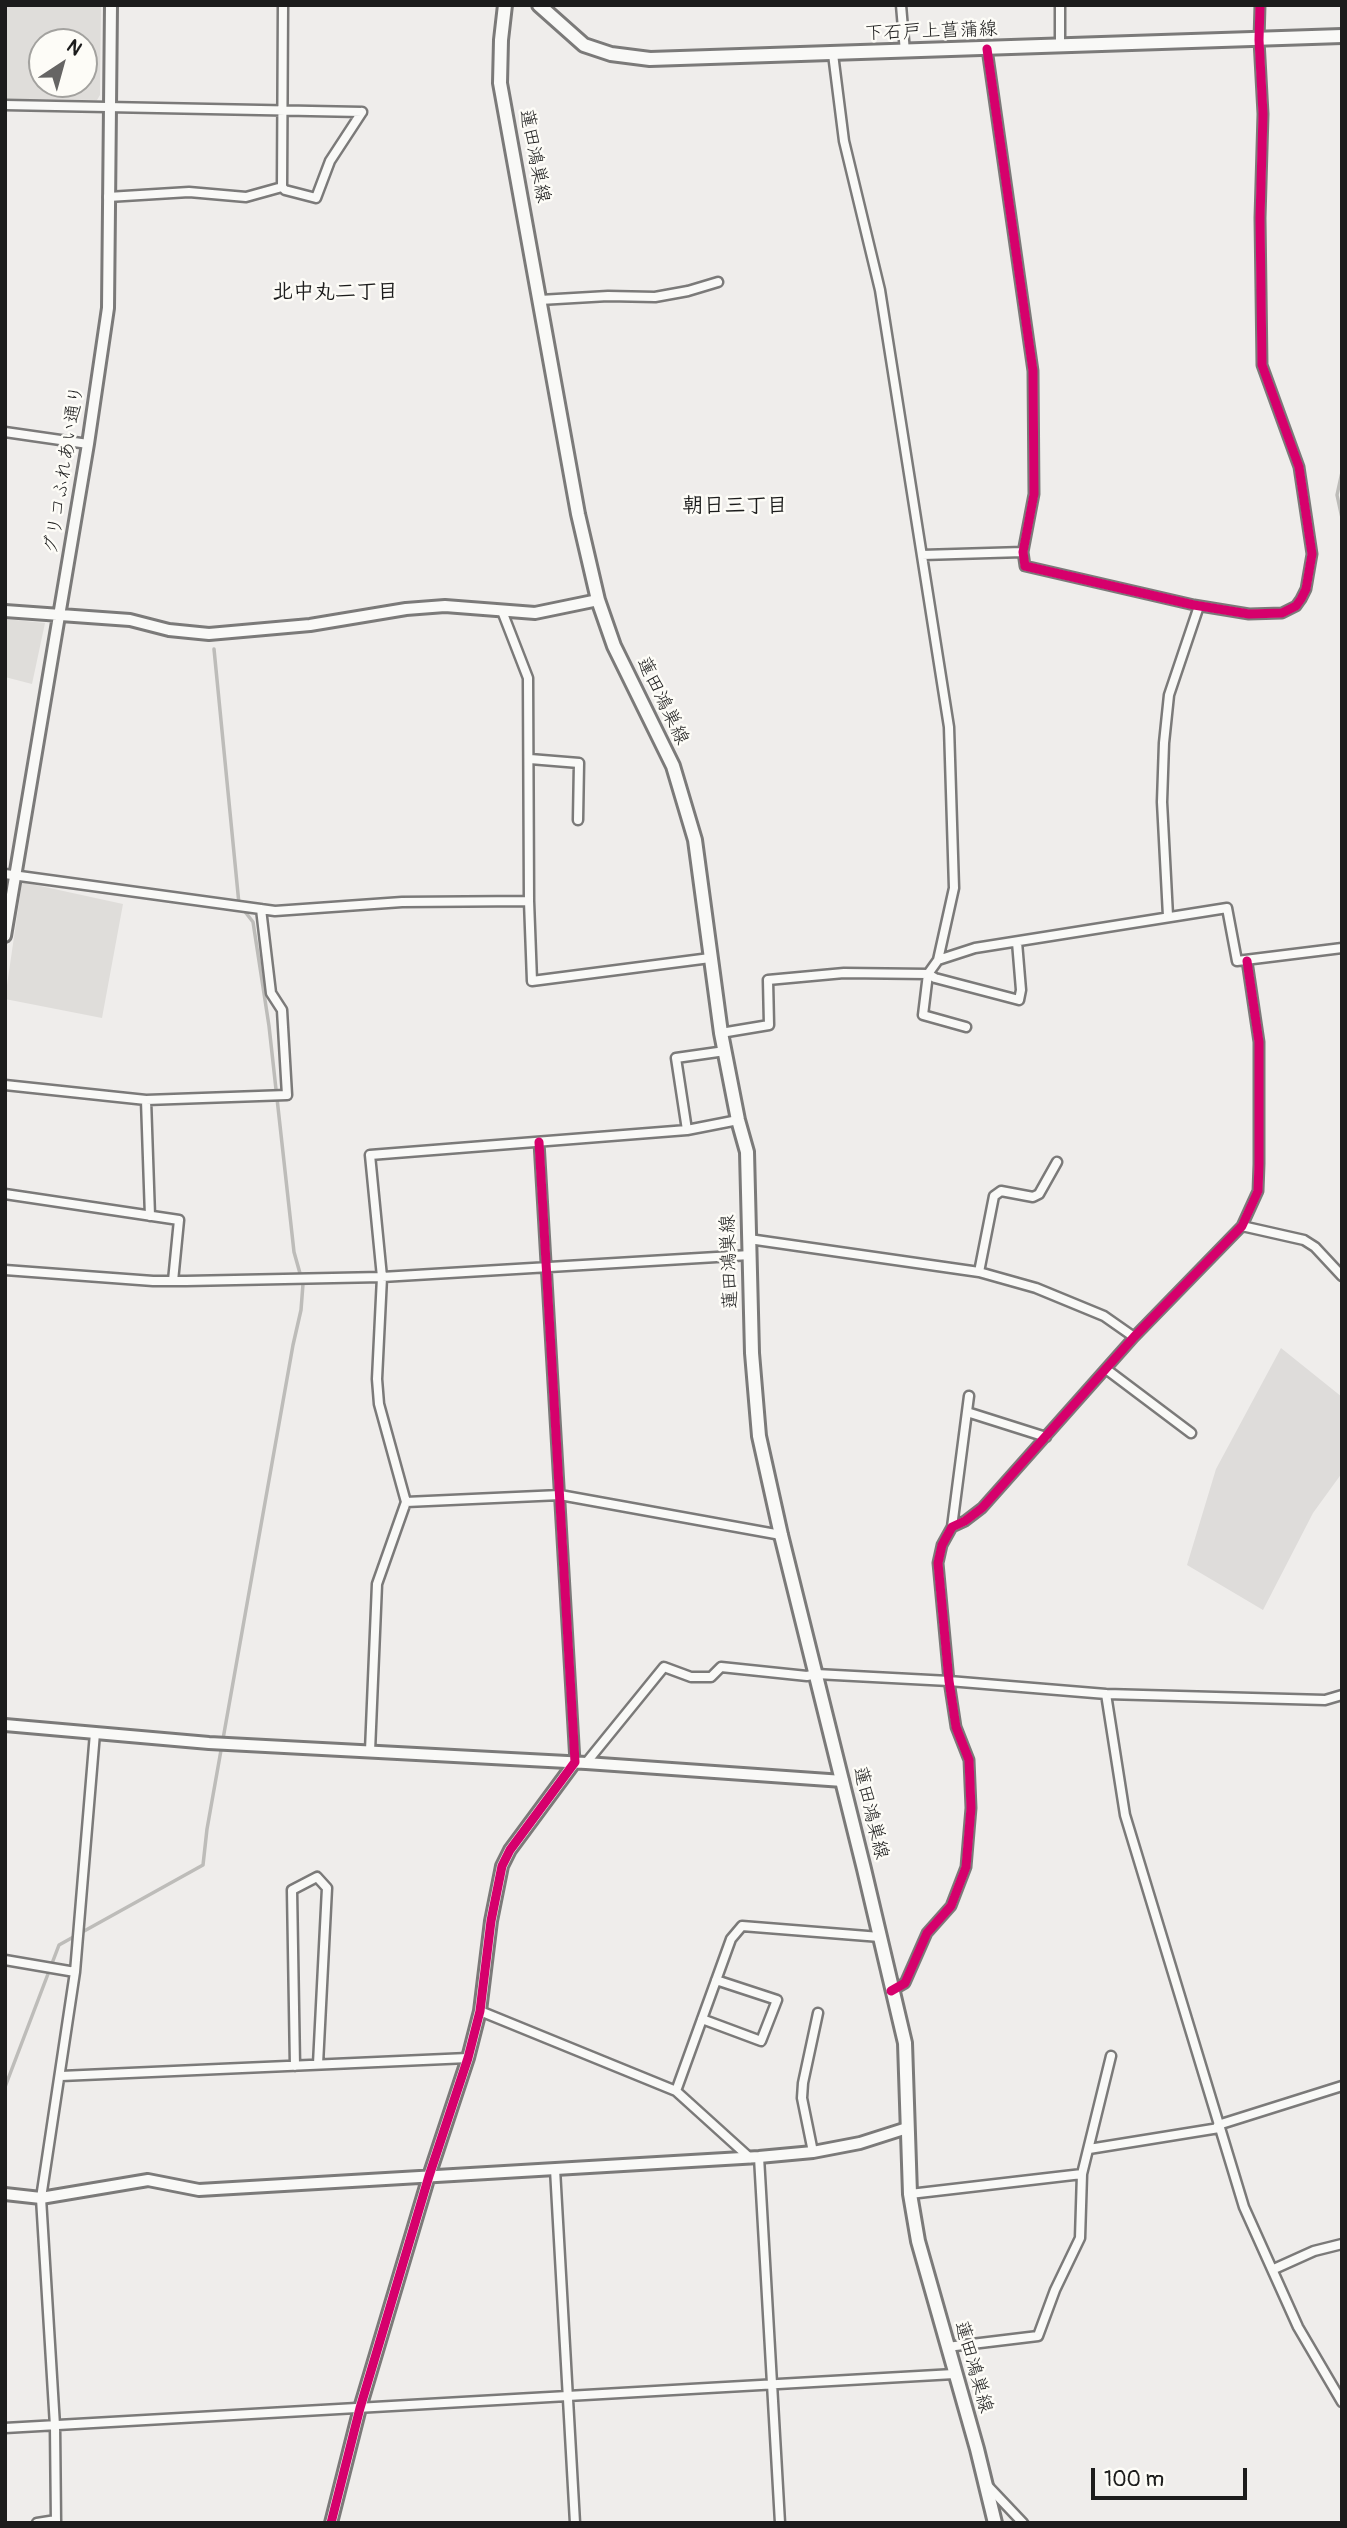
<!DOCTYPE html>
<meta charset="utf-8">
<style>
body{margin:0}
#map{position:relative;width:1347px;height:2528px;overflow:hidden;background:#efedeb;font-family:Pangolin,sans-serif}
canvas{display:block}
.frame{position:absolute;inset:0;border:7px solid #1c1c1c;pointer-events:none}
.north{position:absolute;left:28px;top:28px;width:70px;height:70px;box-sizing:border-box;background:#fdfcf7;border:2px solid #a3a29f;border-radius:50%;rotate:36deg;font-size:19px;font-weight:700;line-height:28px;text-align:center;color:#1c1c1c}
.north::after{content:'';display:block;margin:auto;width:24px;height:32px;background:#666564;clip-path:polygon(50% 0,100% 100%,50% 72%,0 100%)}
.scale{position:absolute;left:1091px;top:2468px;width:156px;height:32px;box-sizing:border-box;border:4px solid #1c1c1c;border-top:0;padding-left:9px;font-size:21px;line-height:24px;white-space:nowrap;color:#1c1c1c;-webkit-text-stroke:5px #fdfcf7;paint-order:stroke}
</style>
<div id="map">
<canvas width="1347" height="2528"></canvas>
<div class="frame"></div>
<div class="north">N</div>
<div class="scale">100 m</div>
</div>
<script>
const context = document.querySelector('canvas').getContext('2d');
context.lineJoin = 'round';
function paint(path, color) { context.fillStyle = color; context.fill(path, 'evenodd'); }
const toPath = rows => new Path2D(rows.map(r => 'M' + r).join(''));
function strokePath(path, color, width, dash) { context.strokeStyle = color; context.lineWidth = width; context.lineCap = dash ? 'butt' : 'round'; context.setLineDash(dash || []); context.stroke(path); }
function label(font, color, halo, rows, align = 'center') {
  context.font = font + ' Pangolin,"Klee One",sans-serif'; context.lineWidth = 5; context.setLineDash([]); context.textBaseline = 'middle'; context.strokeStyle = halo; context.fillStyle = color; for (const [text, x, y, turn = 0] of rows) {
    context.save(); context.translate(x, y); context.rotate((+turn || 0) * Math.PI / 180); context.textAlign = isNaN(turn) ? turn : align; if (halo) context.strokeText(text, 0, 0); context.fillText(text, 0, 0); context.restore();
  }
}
const built = toPath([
 [5,5,101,5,100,95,97,100,5,99],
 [42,42,84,42,84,84,42,84],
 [5,619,45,623,32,684,5,677],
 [22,882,123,904,102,1018,5,999]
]);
const green = toPath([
 [1281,1348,1342,1397,1342,1473,1313,1513,1263,1610,1187,1565,1216,1469]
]);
const stream = toPath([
 [1342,472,1337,495,1342,518],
 [5,2087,59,1945,203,1865,207,1829,293,1345,301,1310,303,1284,294,1252,269,1026,253,922,239,904,214,649]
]);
const minor = toPath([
 [283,5,282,187,285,190,316,198,330,161,362,112],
 [901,5,905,52],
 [1060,47,1060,5],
 [987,49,1033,371,1034,494,1023,552,1025,566,1194,605,1249,614,1282,613,1296,606,1301,599,1306,589,1312,554,1299,467,1262,365,1260,218,1263,114,1259,40,1260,5],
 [5,105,362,112],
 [108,197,189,192,246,197,282,187],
 [540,300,608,296,655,297,688,291,718,282],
 [5,432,88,444],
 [922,555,1023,552],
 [502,611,528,678,529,901],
 [530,759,579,763,578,820],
 [5,874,275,911,402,902,529,901,532,981,710,958],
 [1168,916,1162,802,1164,743,1169,695,1199,606],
 [938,960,975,948,1227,908,1237,961,1342,948],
 [966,1027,923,1015,928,974,935,978,1019,1000,1021,990,1017,942],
 [721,1033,769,1025,768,980,844,973,928,974,938,960,954,888,949,727,880,290,844,141,833,54],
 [5,1085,146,1100,287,1095,282,1010,271,993,261,909],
 [146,1100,150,1216],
 [687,1130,676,1058,725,1051],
 [539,1142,575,1762],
 [5,1194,179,1220,173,1281],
 [1242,1226,1304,1240,1315,1247,1342,1276],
 [749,1239,979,1272,1036,1288,1104,1316,1134,1337],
 [5,1270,153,1281,186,1281,382,1277,750,1255],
 [979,1272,994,1196,1001,1191,1033,1197,1039,1194,1057,1162],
 [1106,1369,1191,1433],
 [967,1412,1046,1437],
 [406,1502,560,1495,781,1535],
 [952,1527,969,1396],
 [1106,1694,1125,1815,1244,2207,1298,2327,1342,2402],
 [370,1751,377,1584,406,1502,379,1404,377,1379,382,1277,370,1155,687,1130,738,1120],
 [586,1763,664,1667,691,1677,711,1677,721,1667,807,1676,816,1674,949,1681,1106,1694,1325,1700,1342,1695],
 [5,1960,75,1972],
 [891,1991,905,1983,927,1933,951,1906,966,1867,971,1808,969,1760,956,1727,949,1681,938,1563,942,1545,952,1527,965,1521,982,1508,1134,1337,1242,1226,1258,1191,1259,1164,1259,1042,1247,961],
 [480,2011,676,2091,750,2158],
 [702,2019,761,2041,777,2000,716,1980],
 [295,2066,292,1890,317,1877,327,1888,318,2064],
 [61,2076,468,2058],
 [676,2091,731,1939,742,1926,880,1937],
 [1218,2125,1342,2086],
 [1089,2149,1219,2128],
 [813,2152,802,2098,803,2083,818,2013],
 [759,2157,780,2523],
 [555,2169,575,2523],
 [910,2194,1082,2174],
 [1274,2269,1314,2251,1342,2244],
 [947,2347,1038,2336,1055,2290,1080,2238,1082,2174,1111,2056],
 [5,2428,954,2374],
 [987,2485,1023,2523],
 [37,2523,56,2520],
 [56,2523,55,2426,41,2198,75,1972,95,1733]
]);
const tertiary = toPath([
 [5,611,130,620,169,630,209,634,310,625,406,609,445,606,535,613,598,600],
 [5,936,88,444,108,308,111,5],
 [5,1725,209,1743,586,1763,843,1781],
 [5,2194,41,2198,148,2180,199,2190,759,2157,813,2152,860,2143,907,2128],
 [331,2523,360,2408,429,2176,468,2058,480,2011,491,1921,502,1866,510,1850,575,1762]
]);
const secondary = toPath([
 [505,5,501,40,500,83,578,514,598,600,614,646,673,766,695,840,721,1033,738,1120,747,1152,752,1353,759,1436,781,1535,864,1869,905,2043,910,2194,918,2241,977,2449,995,2523],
 [539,5,584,45,611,54,650,59,1342,36]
]);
const cycleway = toPath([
 [987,49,1033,371,1034,494,1023,552,1025,566,1194,605,1249,614,1282,613,1296,606,1301,599,1306,589,1312,554,1299,467,1262,365,1260,218,1263,114,1259,40,1260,5],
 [891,1991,905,1983,927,1933,951,1906,966,1867,971,1808,969,1760,956,1727,949,1681,938,1563,942,1545,952,1527,965,1521,982,1508,1134,1337,1242,1226,1258,1191,1259,1164,1259,1042,1247,961],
 [331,2523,360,2408,429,2176,468,2058,480,2011,491,1921,502,1866,510,1850,575,1762,539,1142]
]);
const streetNames = [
 ["下石戸上菖蒲線",931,32,-2],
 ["蓮田鴻巣線",534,156,79],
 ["グリコふれあい通り",65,470,-81],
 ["蓮田鴻巣線",662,701,64],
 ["蓮田鴻巣線",730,1262,-92],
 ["蓮田鴻巣線",870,1813,76],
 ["蓮田鴻巣線",973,2367,74]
];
const neighbourhoodNames = [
 ["北中丸二丁目",335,293],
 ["朝日三丁目",735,507]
];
paint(built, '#dfddda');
paint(green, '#dedcda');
strokePath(stream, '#bdbcb9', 3.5);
strokePath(minor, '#7b7a79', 13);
strokePath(tertiary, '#7b7a79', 16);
strokePath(secondary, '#7b7a79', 18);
strokePath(minor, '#f9f9f7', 8);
strokePath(tertiary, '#f9f9f7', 10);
strokePath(secondary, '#f9f9f7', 12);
strokePath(cycleway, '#d6006c', 9);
label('19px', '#1c1c1c', '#fdfcf7', streetNames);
label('bold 21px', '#1c1c1c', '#fdfcf7', neighbourhoodNames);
</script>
